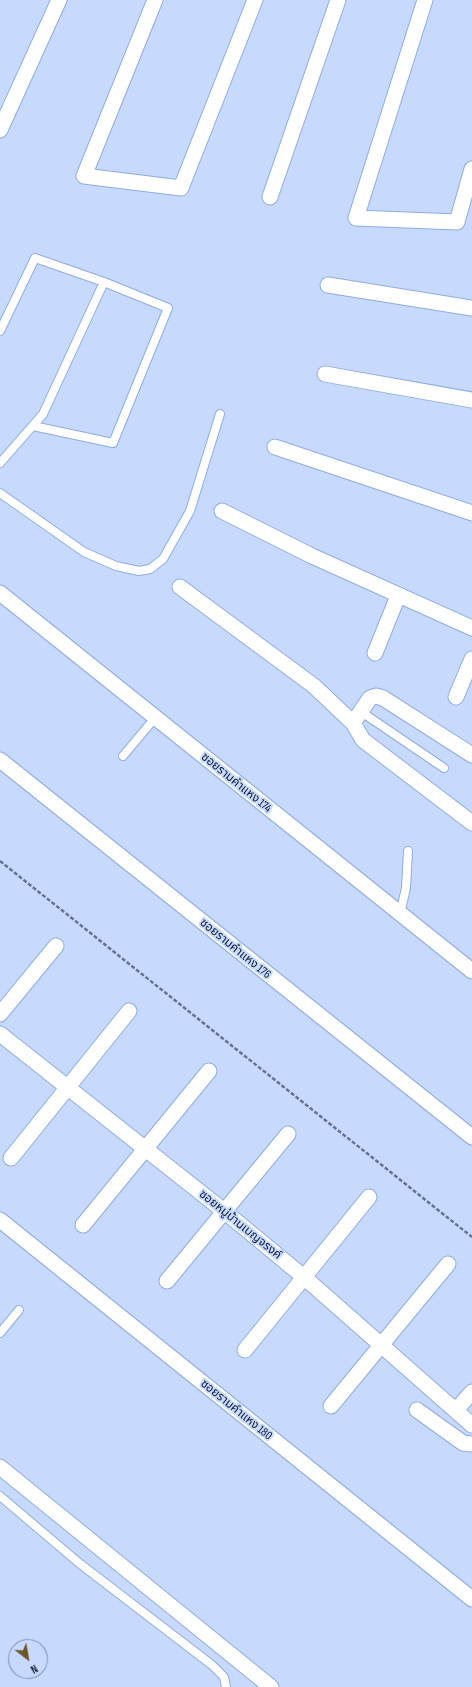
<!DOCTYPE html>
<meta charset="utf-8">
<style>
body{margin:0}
#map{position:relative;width:472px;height:1687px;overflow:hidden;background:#c7dafd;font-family:"Sofia Sans Condensed",sans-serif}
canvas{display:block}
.north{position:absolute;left:8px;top:1639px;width:40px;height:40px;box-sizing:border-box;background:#c7dafd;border:1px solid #7e8dab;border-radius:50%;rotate:149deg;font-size:11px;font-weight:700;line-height:16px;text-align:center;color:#101a2f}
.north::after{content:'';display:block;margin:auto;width:14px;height:18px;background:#6d5626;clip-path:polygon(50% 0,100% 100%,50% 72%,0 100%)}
</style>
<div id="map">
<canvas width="472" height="1687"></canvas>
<div class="north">N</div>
</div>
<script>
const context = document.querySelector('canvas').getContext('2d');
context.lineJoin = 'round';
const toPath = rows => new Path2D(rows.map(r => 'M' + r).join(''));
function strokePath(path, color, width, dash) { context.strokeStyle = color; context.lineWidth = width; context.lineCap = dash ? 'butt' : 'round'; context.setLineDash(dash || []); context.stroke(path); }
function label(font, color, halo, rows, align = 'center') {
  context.font = font + ' "Sofia Sans Condensed","Noto Sans Thai",sans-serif'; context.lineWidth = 4; context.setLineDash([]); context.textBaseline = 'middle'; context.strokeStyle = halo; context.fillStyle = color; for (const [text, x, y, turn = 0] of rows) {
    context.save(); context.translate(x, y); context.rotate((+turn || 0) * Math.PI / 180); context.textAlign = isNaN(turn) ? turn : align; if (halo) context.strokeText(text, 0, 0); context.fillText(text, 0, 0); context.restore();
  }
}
const path = toPath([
 [0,861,472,1237]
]);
const service = toPath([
 [0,331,35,258,104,282,43,414,0,463],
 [33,426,113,443,168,308,104,282],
 [0,493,84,552,116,566,139,571,150,569,163,559,190,511,220,414],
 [360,711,444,768],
 [123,756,155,718],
 [400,914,406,888,408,851],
 [0,1333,19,1310],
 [0,1496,79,1563,212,1665,224,1677,226,1687]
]);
const minor = toPath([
 [155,0,84,176,181,188,255,0],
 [425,0,356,218,457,222,472,169],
 [0,130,59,0],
 [270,197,338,0],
 [328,285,472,308],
 [325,374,472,400],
 [275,447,472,513],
 [222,511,312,556,472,628],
 [180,587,314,686,353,723,363,740,472,823],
 [0,593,472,971],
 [375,653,398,596],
 [456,697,472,659],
 [353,723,370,698,376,696,383,698,472,755],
 [0,760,472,1137],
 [0,1014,56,946],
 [0,1034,224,1211,305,1278,472,1425],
 [11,1158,129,1011],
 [0,1220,472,1599],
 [83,1225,209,1071],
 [167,1281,288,1134],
 [245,1350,369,1197],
 [331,1406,448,1264],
 [417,1410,463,1443,472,1444],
 [456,1410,472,1392],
 [0,1467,271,1687]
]);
const streetNames = [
 ["ซอยรามคำแหง 174",236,783,39],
 ["ซอยรามคำแหง 176",235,949,39],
 ["ซอยหมู่บ้านเบญจรงค์",240,1225,39],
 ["ซอยรามคำแหง 180",236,1410,39]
];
strokePath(service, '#8eabe3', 10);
strokePath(minor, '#8eabe3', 17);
strokePath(path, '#65738f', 2.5, [4, 2]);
strokePath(service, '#fff', 8);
strokePath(minor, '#fff', 15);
label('12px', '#101a2f', '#c7dafd', streetNames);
</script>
